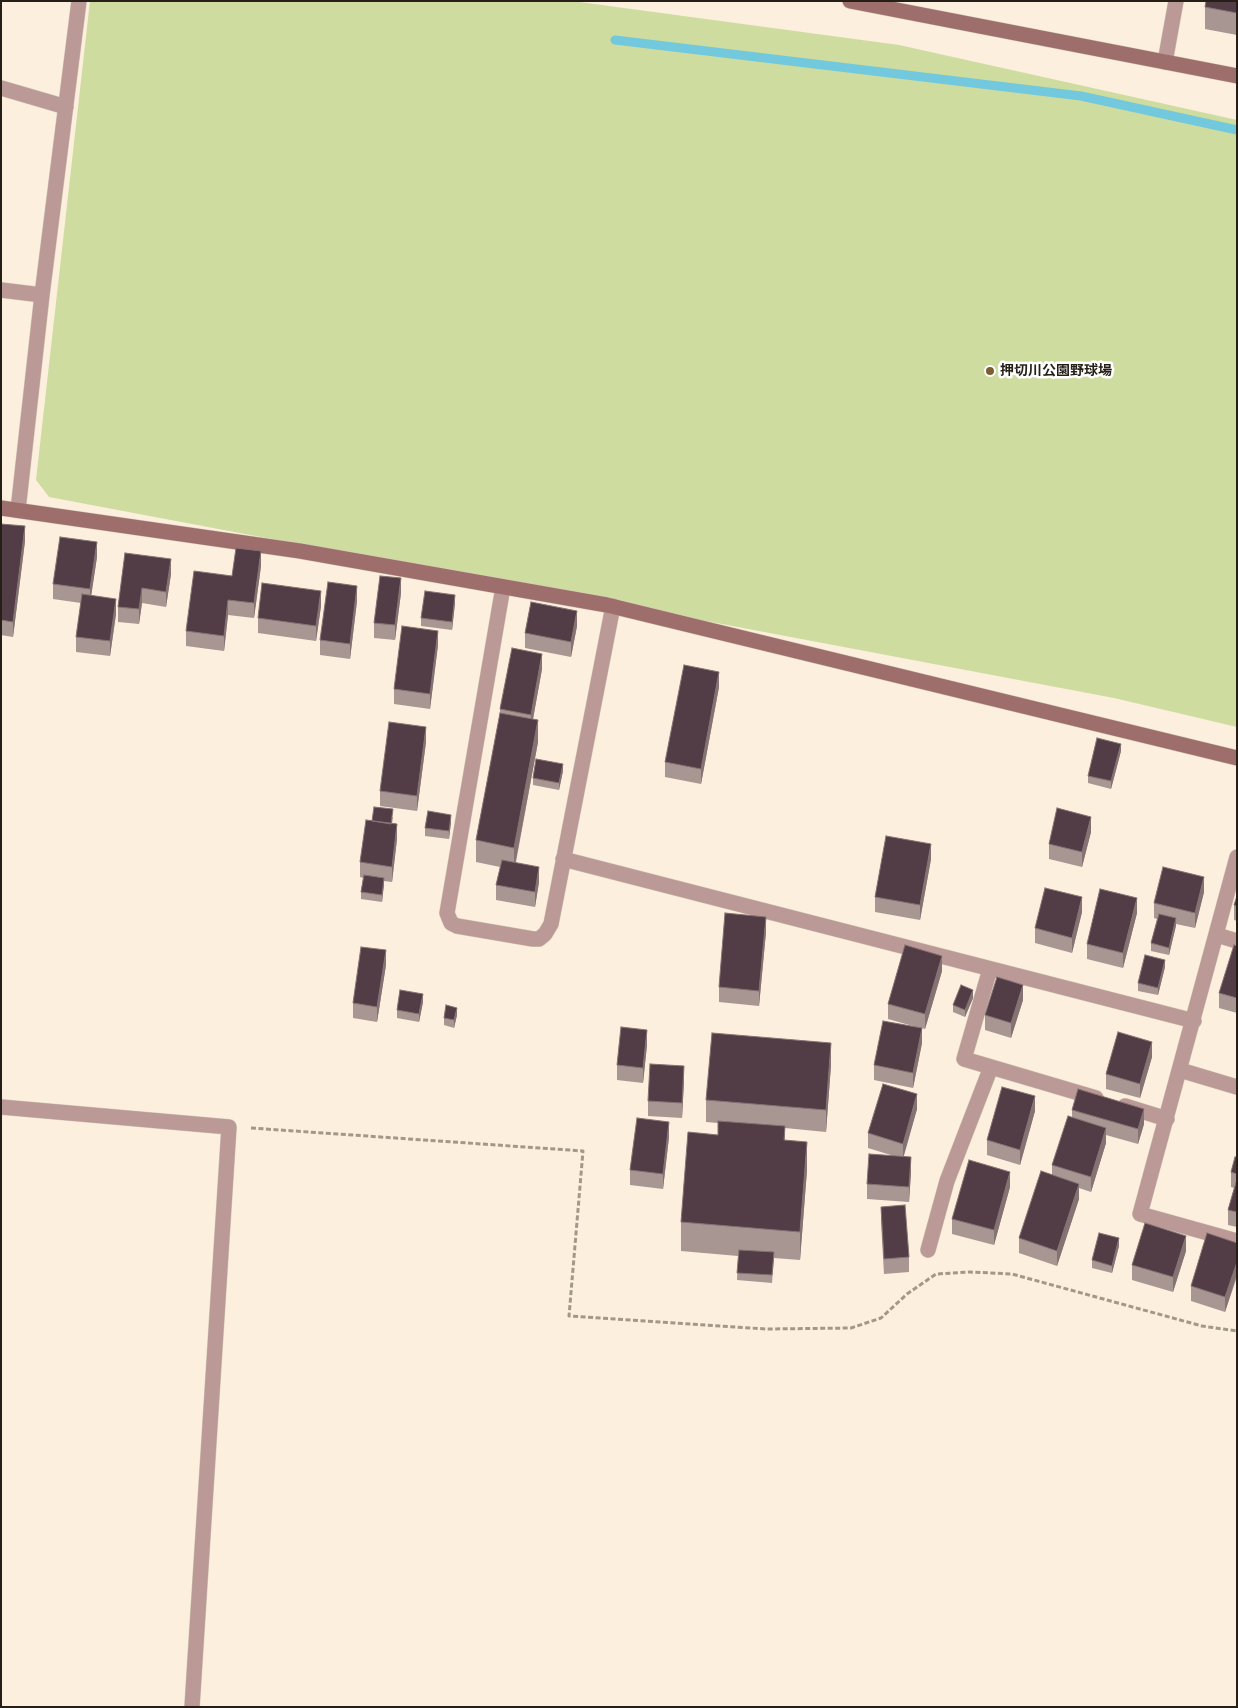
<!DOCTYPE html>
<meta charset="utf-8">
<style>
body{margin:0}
#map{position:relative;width:1238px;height:1708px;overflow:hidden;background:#fcefdd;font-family:Quicksand,sans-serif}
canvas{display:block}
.frame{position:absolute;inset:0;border:2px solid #251f17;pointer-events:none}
</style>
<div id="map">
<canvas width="1238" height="1708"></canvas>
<div class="frame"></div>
</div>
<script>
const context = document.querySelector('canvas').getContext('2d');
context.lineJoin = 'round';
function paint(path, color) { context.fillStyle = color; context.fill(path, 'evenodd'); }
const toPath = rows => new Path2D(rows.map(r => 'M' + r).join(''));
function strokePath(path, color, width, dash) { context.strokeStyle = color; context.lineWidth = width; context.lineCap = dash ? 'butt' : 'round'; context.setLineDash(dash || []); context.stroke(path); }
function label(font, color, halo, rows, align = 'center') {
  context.font = font + ' Quicksand,"Noto Sans JP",sans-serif'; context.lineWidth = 5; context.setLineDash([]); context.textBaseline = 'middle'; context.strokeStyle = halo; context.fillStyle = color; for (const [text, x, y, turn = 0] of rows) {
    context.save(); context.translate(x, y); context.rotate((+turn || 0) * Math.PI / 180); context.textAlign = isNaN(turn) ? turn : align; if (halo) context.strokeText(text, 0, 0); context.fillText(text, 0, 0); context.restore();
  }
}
const green = toPath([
 [90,1,572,1,899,45,1237,120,1237,727,1114,698,49,497,36,480]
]);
const stream = toPath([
 [615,40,1081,96,1237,130]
]);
const path = toPath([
 [251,1128,583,1151,569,1316,766,1329,851,1328,881,1318,907,1294,936,1274,970,1272,1012,1274,1202,1326,1237,1331]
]);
const street = toPath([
 [1165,62,1176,1],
 [1,88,66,107],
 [1,290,42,295],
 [18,510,42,295,79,1],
 [503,587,447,913,451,923,457,926,533,939,539,939,545,934,551,924,613,606],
 [1237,857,1140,1214,1237,1241],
 [563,859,1194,1021],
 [1217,935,1237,941],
 [990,969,964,1059,1096,1098],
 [1180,1070,1237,1087],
 [1125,1106,1167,1119],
 [1,1107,229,1127,192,1707],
 [928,1250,947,1181,991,1067]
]);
const secondary = toPath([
 [850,1,1237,76],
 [1,508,300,551,607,605,1237,758]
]);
const wall = toPath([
 [1237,1,1237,35,1205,29,1205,7],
 [1,524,25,541,13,637,1,635],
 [125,553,171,574,166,607,142,603,139,624,118,622,118,607],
 [97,557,91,595,116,614,110,656,76,652,76,637,81,603,53,599,53,584],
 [261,566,254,618,228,615,224,651,186,646,186,631],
 [401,593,395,640,374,638,374,623],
 [357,601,350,659,320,655,320,640],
 [455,603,452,630,421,626,421,618],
 [321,606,316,641,258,633,258,618],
 [577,626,571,657,525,648,525,633],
 [438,645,430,709,394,704,394,689],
 [542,669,533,719,538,742,516,862,539,882,535,907,496,900,496,885,500,867,476,862,476,840,500,713,500,709],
 [719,687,701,784,665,777,665,762],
 [426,742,417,811,380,806,380,791],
 [1121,751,1111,789,1088,783,1088,776],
 [563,771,559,790,533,785,533,778],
 [393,817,392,824,397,839,392,882,384,881,382,902,361,899,361,892,363,878,360,877,360,862,372,821],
 [451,822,449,839,425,836,425,828],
 [1091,832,1082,867,1049,859,1049,844],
 [931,859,920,920,875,912,875,897],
 [1204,892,1195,928,1176,924,1169,955,1151,951,1151,943,1157,919,1154,918,1154,903],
 [1234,905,1237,906,1237,921,1234,920],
 [1082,912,1072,953,1035,943,1035,928],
 [1137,913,1123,968,1087,959,1087,944],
 [766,932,759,1006,719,1002,719,987],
 [1237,946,1237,1013,1219,1008,1219,993],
 [386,965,377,1022,353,1018,353,1003],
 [1165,967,1158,995,1138,991,1138,983],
 [942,971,925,1029,922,1028,922,1043,913,1088,874,1080,874,1065,920,1028,888,1019,888,1004],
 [973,998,965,1017,953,1012,953,1005],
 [1023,1000,1011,1038,985,1030,985,1015],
 [423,1002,419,1022,397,1018,397,1010],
 [457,1015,454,1028,444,1025,444,1018],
 [647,1045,643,1083,617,1080,617,1065],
 [1152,1057,1140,1098,1106,1089,1106,1074],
 [831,1065,826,1132,785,1128,785,1140,807,1170,800,1260,774,1258,772,1283,737,1280,738,1256,681,1251,681,1222,718,1135,718,1123,706,1122,706,1100],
 [684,1081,682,1118,648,1116,648,1101],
 [917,1109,903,1157,911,1172,909,1202,867,1199,867,1184,894,1156,868,1148,868,1133],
 [1072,1110,1144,1124,1138,1144,1106,1135,1106,1143,1091,1192,1079,1188,1079,1199,1057,1266,1019,1253,1019,1238,1052,1175,1052,1165,1072,1117],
 [1035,1111,1020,1165,987,1155,987,1140],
 [669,1137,663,1189,630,1185,630,1170],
 [1237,1157,1237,1227,1228,1225,1228,1210,1234,1188,1231,1187,1231,1172],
 [1010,1187,994,1245,952,1234,952,1219],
 [881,1207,909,1257,909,1272,884,1274,881,1222],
 [1237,1243,1237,1277,1225,1312,1191,1301,1191,1286],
 [1119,1246,1112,1273,1092,1268,1092,1260],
 [1186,1251,1173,1292,1132,1280,1132,1265]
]);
const shadedWall = toPath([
 [25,526,25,541,13,637,13,622],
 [97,542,97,557,90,604,90,589],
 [261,551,261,566,254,618,254,603],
 [171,559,171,574,166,607,166,592],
 [401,578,401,593,395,640,395,625],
 [357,586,357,601,350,659,350,644],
 [142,588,142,603,139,624,139,609],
 [321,591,321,606,316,641,316,626],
 [455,595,455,603,452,630,452,622],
 [116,599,116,614,110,656,110,641],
 [228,600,228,615,224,651,224,636],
 [577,611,577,626,571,657,571,642],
 [438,631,438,645,430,709,430,694],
 [542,654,542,669,531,730,531,715],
 [719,672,719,687,701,784,701,769],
 [538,720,538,742,514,870,514,848],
 [426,727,426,742,417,811,417,796],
 [1121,744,1121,751,1111,789,1111,781],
 [563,764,563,771,559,790,559,783],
 [451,815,451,822,449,839,449,831],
 [1091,817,1091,832,1082,867,1082,852],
 [397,824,397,839,392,882,392,867],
 [931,844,931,859,920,920,920,905],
 [539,867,539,882,535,907,535,892],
 [1204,877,1204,892,1195,928,1195,913],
 [384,878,384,885,382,902,382,895],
 [1082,897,1082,912,1072,953,1072,938],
 [1137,898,1137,913,1123,968,1123,953],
 [766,917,766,932,759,1006,759,991],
 [1176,918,1176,926,1169,955,1169,948],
 [386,950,386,965,377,1022,377,1007],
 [942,956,942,971,925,1029,925,1014],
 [1165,960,1165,967,1158,995,1158,988],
 [1023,985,1023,1000,1011,1038,1011,1023],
 [973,990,973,998,965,1017,965,1010],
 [423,994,423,1002,419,1022,419,1014],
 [457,1008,457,1015,454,1028,454,1020],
 [922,1028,922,1043,913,1088,913,1073],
 [647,1030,647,1045,643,1083,643,1068],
 [1152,1042,1152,1057,1140,1098,1140,1084],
 [831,1043,831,1065,826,1132,826,1110],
 [684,1066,684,1081,682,1118,682,1103],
 [917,1094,917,1109,903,1159,903,1144],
 [1035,1096,1035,1111,1020,1165,1020,1150],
 [1144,1109,1144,1124,1138,1144,1138,1129],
 [669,1122,669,1137,663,1189,663,1174],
 [1106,1128,1106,1143,1091,1192,1091,1177],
 [807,1142,807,1170,800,1260,800,1232],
 [911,1157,911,1172,909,1202,909,1187],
 [1010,1172,1010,1187,994,1245,994,1230],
 [1079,1184,1079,1199,1057,1266,1057,1251],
 [1186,1236,1186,1251,1173,1292,1173,1277],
 [1119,1238,1119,1246,1112,1273,1112,1266],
 [1236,1262,1236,1277,1225,1312,1225,1297]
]);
const building = toPath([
 [1206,1,1237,1,1237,13,1205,7,1206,1],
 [1,524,25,526,13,622,1,620,1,524],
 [60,537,97,542,90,589,53,584,60,537],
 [236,548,261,551,254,603,228,600,224,636,186,631,194,571,232,576,236,548],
 [125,553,171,559,166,592,142,588,139,609,118,607,125,553],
 [380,576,401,578,395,625,374,623,380,576],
 [328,582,357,586,350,644,320,640,328,582],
 [262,583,321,591,316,626,258,618,262,583],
 [425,591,455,595,452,622,421,618,425,591],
 [82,594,116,599,110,641,76,637,82,594],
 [531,602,577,611,571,642,525,633,531,602],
 [402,626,438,631,430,694,394,689,402,626],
 [512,648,542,654,531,715,500,709,512,648],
 [684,665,719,672,701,769,665,762,684,665],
 [500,713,538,720,514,848,476,840,500,713],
 [389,722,426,727,417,796,380,791,389,722],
 [1097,738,1121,744,1111,781,1088,776,1097,738],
 [536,759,563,764,559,783,533,778,536,759],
 [374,807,393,809,391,824,372,821,374,807],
 [1057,808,1091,817,1082,852,1049,844,1057,808],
 [428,811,451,815,449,831,425,828,428,811],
 [366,820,397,824,392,867,360,862,366,820],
 [886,836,931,844,920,905,875,897,886,836],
 [502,860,539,867,535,892,496,885,502,860],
 [1163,867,1204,877,1195,913,1154,903,1163,867],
 [364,875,384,878,382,895,361,892,364,875],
 [1045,888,1082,897,1072,938,1035,928,1045,888],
 [1100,889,1137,898,1123,953,1087,944,1100,889],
 [1237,896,1237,906,1234,905,1237,896],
 [725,913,766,917,759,991,719,987,725,913],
 [1159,914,1176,918,1169,948,1151,943,1159,914],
 [905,945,942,956,925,1014,888,1004,905,945],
 [1234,945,1237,946,1237,998,1219,993,1234,945],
 [361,947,386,950,377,1007,353,1003,361,947],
 [1145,955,1165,960,1158,988,1138,983,1145,955],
 [997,977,1023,985,1011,1023,985,1015,997,977],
 [961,985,973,990,965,1010,953,1005,961,985],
 [400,990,423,994,419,1014,397,1010,400,990],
 [446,1005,457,1008,454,1020,444,1018,446,1005],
 [883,1021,922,1028,913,1073,874,1065,883,1021],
 [621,1027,647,1030,643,1068,617,1065,621,1027],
 [1118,1032,1152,1042,1140,1084,1106,1074,1118,1032],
 [712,1033,831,1043,826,1110,706,1100,712,1033],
 [650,1064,684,1066,682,1103,648,1101,650,1064],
 [883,1084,917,1094,903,1144,868,1133,883,1084],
 [1002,1087,1035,1096,1020,1150,987,1140,1002,1087],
 [1078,1089,1144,1109,1138,1129,1072,1110,1078,1089],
 [1068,1116,1106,1128,1091,1177,1052,1165,1068,1116],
 [637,1118,669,1122,663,1174,630,1170,637,1118],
 [718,1121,785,1126,784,1140,807,1142,800,1232,681,1222,688,1132,718,1135,718,1121],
 [869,1154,911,1157,909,1187,867,1184,869,1154],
 [1235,1157,1237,1157,1237,1174,1231,1172,1235,1157],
 [969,1160,1010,1172,994,1230,952,1219,969,1160],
 [1041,1171,1079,1184,1057,1251,1019,1238,1041,1171],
 [1237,1179,1237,1212,1228,1210,1237,1179],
 [905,1205,909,1257,884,1259,881,1207,905,1205],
 [1145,1223,1186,1236,1173,1277,1132,1265,1145,1223],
 [1099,1233,1119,1238,1112,1266,1092,1260,1099,1233],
 [1207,1233,1237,1243,1237,1262,1225,1297,1191,1286,1207,1233],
 [739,1250,774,1252,772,1275,737,1273,739,1250]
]);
const markers = [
 [990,371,5,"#7b5f32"]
];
const poiNames = [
 ["押切川公園野球場",1000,371]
];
paint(green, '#cedc9f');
strokePath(stream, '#72c8dd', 9);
strokePath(street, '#d5cab9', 16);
strokePath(secondary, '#d5cab9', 16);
strokePath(path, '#a2988a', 3, [5, 2.5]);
strokePath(street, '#ba9996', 15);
strokePath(secondary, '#9d6e6b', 15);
paint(wall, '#a79692');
paint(shadedWall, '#857273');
paint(building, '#523c46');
strokePath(building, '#857273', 1);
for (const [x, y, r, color] of markers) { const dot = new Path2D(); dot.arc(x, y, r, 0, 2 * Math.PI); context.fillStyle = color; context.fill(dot); strokePath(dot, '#fff', 2); }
label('bold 14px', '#251f17', '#fff', poiNames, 'left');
</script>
